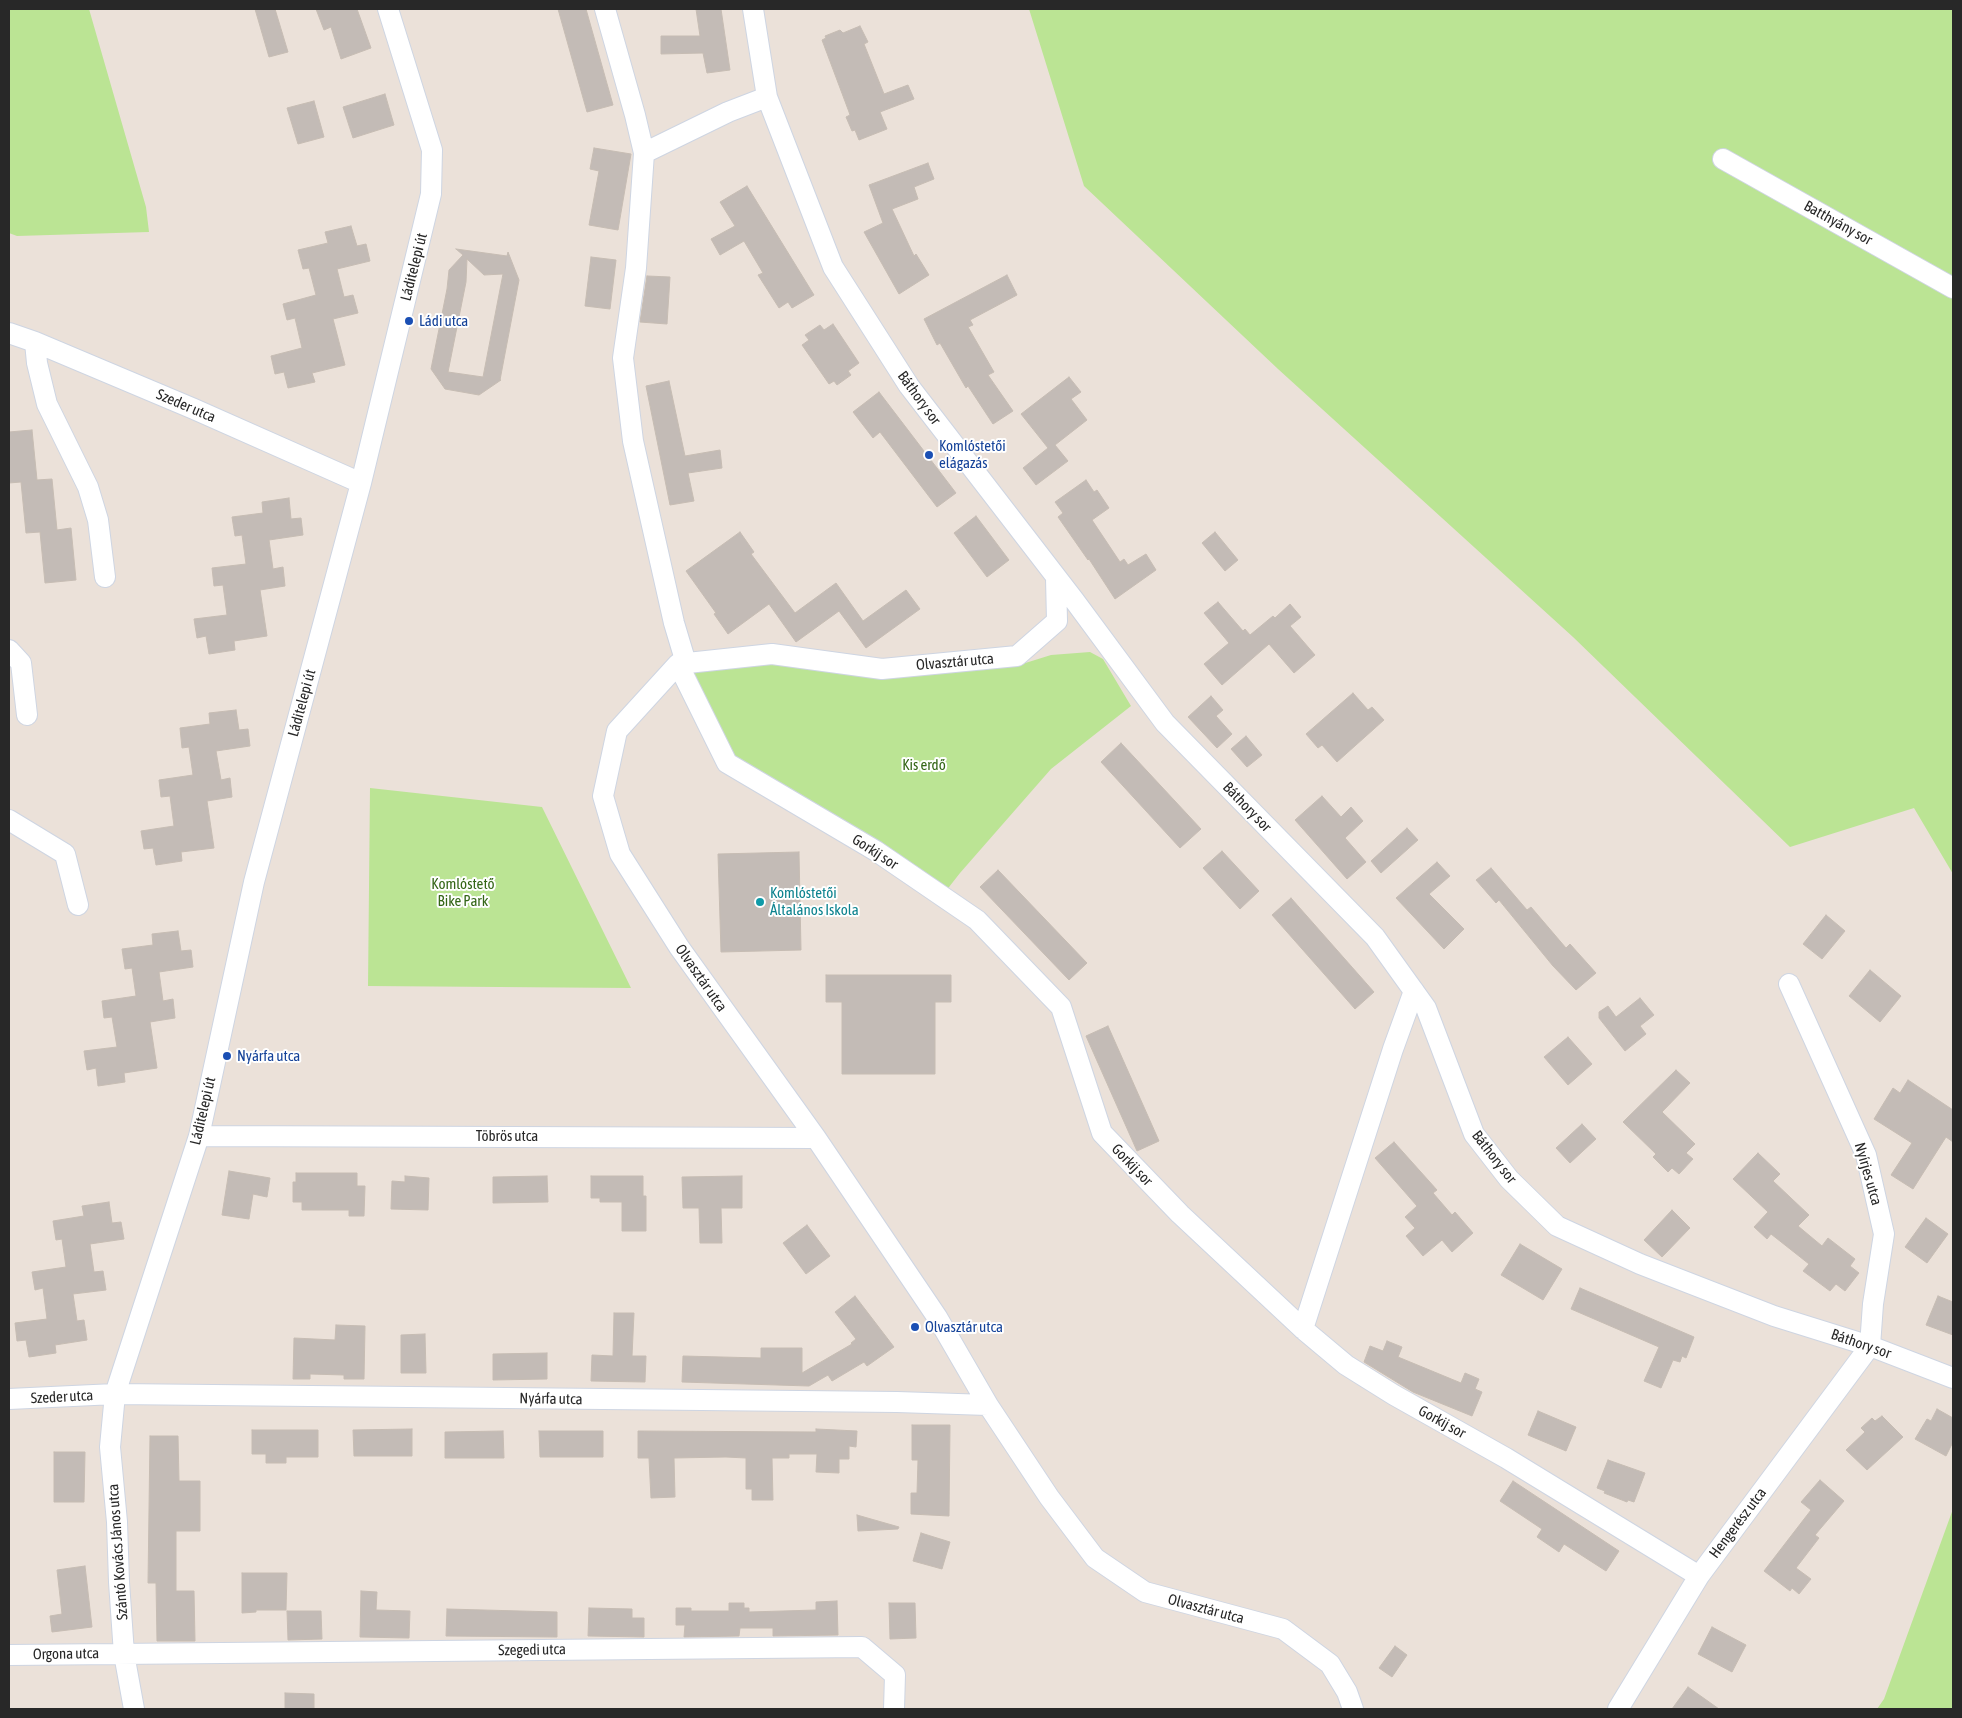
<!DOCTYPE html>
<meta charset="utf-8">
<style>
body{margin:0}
#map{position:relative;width:1962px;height:1718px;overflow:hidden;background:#ebe1d9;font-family:"Asap Condensed",sans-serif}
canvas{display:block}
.frame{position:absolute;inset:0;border:10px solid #282828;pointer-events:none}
</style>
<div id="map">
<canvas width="1962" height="1718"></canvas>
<div class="frame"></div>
</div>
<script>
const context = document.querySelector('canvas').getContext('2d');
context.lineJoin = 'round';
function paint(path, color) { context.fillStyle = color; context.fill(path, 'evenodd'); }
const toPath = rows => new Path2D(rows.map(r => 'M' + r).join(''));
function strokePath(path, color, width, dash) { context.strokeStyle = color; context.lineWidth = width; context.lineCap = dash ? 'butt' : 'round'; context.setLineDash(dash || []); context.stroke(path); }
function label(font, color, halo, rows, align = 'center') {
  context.font = font + ' "Asap Condensed",sans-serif'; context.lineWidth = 4; context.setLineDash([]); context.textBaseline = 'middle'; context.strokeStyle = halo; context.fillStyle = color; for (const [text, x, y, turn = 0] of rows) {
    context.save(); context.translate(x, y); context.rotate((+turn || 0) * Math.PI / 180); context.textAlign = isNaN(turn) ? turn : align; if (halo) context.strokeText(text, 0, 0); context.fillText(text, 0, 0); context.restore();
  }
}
const green = toPath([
 [9,9,89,9,146,207,149,232,17,236,9,233],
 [1029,9,1953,9,1953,874,1914,808,1790,847,1573,637,1278,369,1084,186],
 [1090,652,1103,659,1131,706,1051,769,960,873,942,896,727,763,686,663,1019,665,1051,655],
 [370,788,542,807,631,988,368,986],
 [1953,1509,1953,1709,1877,1709,1884,1699]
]);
const building = toPath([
 [255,9,275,9,288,52,269,57,255,9],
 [316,9,357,9,371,48,341,59,331,27,324,30,316,9],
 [558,9,586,9,613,105,587,112,558,9],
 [696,9,721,9,730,70,707,73,703,53,661,54,661,36,700,36,696,9],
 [860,26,868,42,864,44,884,94,908,85,914,99,880,112,887,129,859,140,855,130,852,131,846,117,850,115,849,112,822,40,826,38,825,36,840,30,843,33,860,26],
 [385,94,394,125,353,138,343,107,385,94],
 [314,101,324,137,298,144,287,108,314,101],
 [594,148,631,154,618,230,589,225,599,171,590,169,594,148],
 [928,163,934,179,914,187,918,199,892,209,914,256,916,254,929,275,899,294,864,232,883,223,869,185,928,163],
 [747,186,814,295,792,308,788,302,779,308,758,275,763,273,744,241,720,255,711,239,735,226,720,202,747,186],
 [351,226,357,246,366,244,370,261,337,269,344,297,353,295,358,313,333,319,345,365,312,373,315,382,288,388,284,372,275,374,271,356,302,348,295,318,287,320,283,304,316,295,309,268,303,269,298,250,328,243,325,232,351,226],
 [456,249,507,256,508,252,519,280,500,380,501,380,479,395,445,389,431,369,447,289,449,270,463,255,456,249],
 [467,259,484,275,503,274,483,377,448,372,466,282,467,259],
 [591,257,616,260,610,309,585,306,591,257],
 [1007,275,1017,295,970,320,973,325,968,327,994,372,988,375,1013,411,993,424,968,386,966,388,940,343,937,345,924,319,1007,275],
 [647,276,670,277,667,324,640,322,647,276],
 [833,324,859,363,848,371,851,375,837,385,834,381,829,384,802,345,809,340,805,335,820,325,824,330,833,324],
 [1069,377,1081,392,1071,399,1087,420,1055,445,1068,461,1036,485,1023,468,1048,448,1021,414,1069,377],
 [669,381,685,456,720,450,722,468,688,473,694,501,670,505,646,386,669,381],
 [879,392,956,493,937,507,880,432,873,438,853,412,879,392],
 [32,430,37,480,52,479,57,530,71,528,76,580,45,583,40,532,26,533,21,482,9,483,9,432,32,430],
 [1086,480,1094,492,1097,490,1109,508,1092,520,1120,562,1124,559,1128,565,1146,554,1156,570,1115,599,1089,559,1088,560,1058,517,1063,513,1055,502,1086,480],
 [289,498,291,519,301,518,303,535,269,540,273,569,283,567,285,586,260,590,267,636,234,641,235,650,209,654,206,636,197,638,194,619,227,615,223,585,214,586,212,568,246,564,242,535,235,536,232,517,263,513,262,502,289,498],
 [976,516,1009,560,987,577,954,533,976,516],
 [740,532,754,552,751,554,795,613,836,583,863,621,906,590,920,609,866,648,839,611,796,642,769,604,728,634,714,614,716,613,686,571,740,532],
 [1215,532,1238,560,1225,571,1202,543,1215,532],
 [1218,602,1243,631,1245,629,1250,635,1273,616,1275,618,1290,604,1301,617,1290,626,1315,655,1294,673,1269,644,1222,685,1204,664,1229,643,1204,613,1218,602],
 [1353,693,1368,710,1372,707,1384,720,1337,762,1322,745,1318,748,1306,734,1353,693],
 [1211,696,1223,710,1216,716,1232,734,1217,748,1188,717,1211,696],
 [236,710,239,730,248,729,250,746,216,751,221,780,230,778,232,797,207,801,214,848,181,852,182,861,156,865,153,848,144,849,141,831,174,826,170,796,161,797,159,780,193,775,189,747,182,748,180,728,210,724,209,713,236,710],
 [1246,736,1262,755,1247,767,1231,749,1246,736],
 [1121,743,1201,829,1180,848,1101,762,1121,743],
 [1322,796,1341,817,1351,807,1363,821,1345,838,1366,862,1347,879,1295,820,1322,796],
 [1407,828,1418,840,1381,873,1371,861,1407,828],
 [1222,851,1259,891,1240,909,1203,868,1222,851],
 [799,852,801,950,721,952,718,854,799,852],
 [1437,862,1450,876,1429,894,1464,929,1444,949,1396,898,1437,862],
 [1491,868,1527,910,1531,907,1566,948,1570,944,1596,973,1576,990,1553,966,1499,900,1496,903,1476,880,1491,868],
 [998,870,1087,963,1069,980,980,887,998,870],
 [1291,898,1374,992,1355,1009,1272,915,1291,898],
 [1826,915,1845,931,1822,959,1803,944,1826,915],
 [178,931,181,951,191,950,193,967,159,972,163,1001,173,999,175,1018,150,1022,157,1068,124,1073,125,1082,98,1086,96,1068,87,1070,84,1051,117,1047,112,1017,104,1018,102,1001,136,996,132,968,125,969,122,949,153,945,152,934,178,931],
 [1870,970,1901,996,1880,1022,1849,996,1870,970],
 [826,975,951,975,951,1002,935,1002,935,1074,842,1074,842,1002,826,1002,826,975],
 [1640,998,1654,1015,1640,1026,1646,1034,1625,1051,1599,1018,1599,1012,1608,1006,1616,1017,1640,998],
 [1108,1026,1159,1141,1137,1151,1086,1036,1108,1026],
 [1568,1037,1592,1064,1568,1085,1544,1057,1568,1037],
 [1676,1070,1690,1083,1662,1112,1695,1144,1686,1153,1693,1159,1679,1174,1672,1168,1668,1172,1653,1157,1656,1154,1623,1122,1676,1070],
 [1908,1080,1953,1110,1953,1142,1946,1137,1913,1189,1891,1175,1912,1143,1874,1119,1893,1088,1900,1093,1908,1080],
 [1582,1124,1596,1139,1570,1163,1556,1148,1582,1124],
 [1394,1142,1437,1190,1433,1193,1452,1215,1455,1212,1473,1233,1452,1252,1442,1240,1423,1256,1406,1236,1415,1228,1405,1217,1417,1206,1375,1158,1394,1142],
 [1758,1153,1780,1174,1773,1181,1809,1215,1798,1226,1822,1246,1828,1238,1855,1259,1850,1266,1859,1273,1845,1291,1836,1284,1830,1291,1803,1271,1809,1264,1771,1234,1767,1239,1754,1227,1768,1212,1733,1179,1758,1153],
 [229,1171,270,1178,267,1197,253,1194,249,1219,222,1215,229,1171],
 [296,1173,357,1173,357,1186,365,1186,364,1216,349,1216,349,1210,302,1210,302,1202,293,1202,293,1182,296,1182,296,1173],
 [405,1176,429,1178,428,1210,391,1209,392,1181,405,1182,405,1176],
 [547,1176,548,1202,493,1203,493,1177,547,1176],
 [591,1176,643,1176,643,1196,646,1196,646,1231,622,1231,622,1202,600,1202,600,1198,591,1198,591,1176],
 [742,1176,742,1208,721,1208,722,1243,700,1243,699,1208,683,1208,682,1177,742,1176],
 [109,1202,112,1223,121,1222,124,1239,90,1244,94,1272,103,1271,106,1290,73,1294,77,1321,84,1320,87,1340,55,1345,56,1353,29,1357,26,1340,17,1341,15,1323,47,1319,43,1288,35,1290,32,1272,66,1267,62,1239,56,1240,53,1221,84,1216,82,1206,109,1202],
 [1672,1210,1690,1228,1662,1257,1644,1240,1672,1210],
 [1926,1218,1948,1234,1927,1263,1905,1247,1926,1218],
 [807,1225,830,1256,806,1274,783,1243,807,1225],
 [1520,1244,1562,1269,1543,1300,1501,1275,1520,1244],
 [1580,1288,1694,1337,1686,1358,1682,1356,1680,1362,1673,1360,1661,1388,1644,1381,1659,1347,1571,1309,1580,1288],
 [855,1296,894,1347,867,1366,864,1362,832,1381,828,1375,809,1386,682,1382,683,1356,761,1358,761,1348,802,1348,802,1373,852,1344,851,1343,856,1339,835,1312,855,1296],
 [1938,1296,1953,1302,1953,1335,1926,1325,1938,1296],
 [614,1313,634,1313,632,1356,646,1356,645,1382,591,1381,592,1355,613,1356,614,1313],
 [336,1325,365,1326,364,1379,344,1379,344,1375,310,1374,310,1379,293,1379,294,1338,335,1340,336,1325],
 [425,1334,426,1373,401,1373,401,1335,425,1334],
 [1387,1341,1402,1347,1398,1357,1461,1383,1465,1373,1479,1379,1475,1389,1482,1392,1472,1416,1413,1392,1364,1362,1370,1346,1383,1351,1387,1341],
 [547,1353,547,1379,493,1380,493,1354,547,1353],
 [1937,1409,1953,1418,1953,1442,1946,1456,1915,1439,1927,1419,1931,1421,1937,1409],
 [1538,1411,1576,1427,1566,1451,1528,1435,1538,1411],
 [1882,1416,1903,1437,1867,1470,1846,1450,1865,1432,1861,1428,1872,1418,1875,1421,1882,1416],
 [912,1425,950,1425,949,1516,911,1514,911,1493,917,1493,918,1460,912,1460,912,1425],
 [412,1429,412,1456,354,1456,353,1430,412,1429],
 [816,1429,857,1431,856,1447,849,1446,849,1459,839,1459,839,1473,816,1472,817,1454,789,1454,789,1458,772,1458,773,1500,752,1500,752,1489,746,1489,746,1458,726,1457,674,1458,675,1497,651,1498,649,1458,638,1458,638,1431,816,1432,816,1429],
 [252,1430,318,1430,318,1457,286,1457,286,1463,266,1463,266,1454,252,1454,252,1430],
 [503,1431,504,1458,445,1458,445,1432,503,1431],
 [539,1431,603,1431,603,1457,540,1457,539,1431],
 [150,1436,178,1436,179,1481,200,1481,200,1531,176,1531,176,1591,194,1591,195,1641,157,1641,156,1583,148,1583,150,1436],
 [54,1452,85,1452,84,1502,54,1502,54,1452],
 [1608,1460,1645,1473,1634,1502,1628,1500,1627,1502,1604,1493,1605,1491,1597,1488,1608,1460],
 [1820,1480,1844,1501,1815,1535,1819,1538,1796,1568,1811,1579,1799,1594,1792,1588,1790,1591,1764,1571,1811,1510,1801,1502,1820,1480],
 [1513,1481,1619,1551,1606,1571,1564,1544,1559,1552,1537,1537,1542,1529,1500,1501,1513,1481],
 [857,1515,899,1527,898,1529,858,1531,857,1515],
 [921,1533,950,1542,942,1569,913,1561,921,1533],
 [85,1566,92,1627,52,1632,50,1616,62,1614,57,1570,85,1566],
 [242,1573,287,1573,286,1610,256,1610,256,1612,242,1613,242,1573],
 [361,1591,377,1592,376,1610,410,1611,409,1638,360,1637,361,1591],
 [837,1601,838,1635,773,1636,773,1628,740,1628,739,1636,684,1637,685,1625,676,1625,676,1608,691,1608,691,1611,729,1611,729,1603,744,1603,744,1608,749,1608,749,1612,816,1610,816,1602,837,1601],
 [889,1603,915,1603,916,1638,890,1639,889,1603],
 [589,1608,632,1609,632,1618,644,1618,644,1637,588,1636,589,1608],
 [447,1609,557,1612,557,1637,446,1636,447,1609],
 [287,1611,321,1611,322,1639,288,1640,287,1611],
 [1712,1627,1746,1645,1732,1672,1698,1654,1712,1627],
 [1395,1646,1407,1655,1392,1677,1379,1668,1395,1646],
 [1688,1687,1719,1709,1672,1709,1688,1687],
 [285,1693,314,1694,314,1709,285,1709,285,1693]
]);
const minor = toPath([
 [605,9,635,115,644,153,636,268,623,358,633,441,674,623,686,663],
 [753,9,767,97,833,267,909,386,1074,600,1165,723,1375,937,1426,1008,1474,1134,1509,1179,1557,1226,1640,1264,1774,1316,1870,1346,1953,1378],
 [644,153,728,112,767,97],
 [1723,159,1953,288],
 [9,333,35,342,194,409,361,483],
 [35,342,37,363,47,404,88,487,98,520,105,577],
 [1056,578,1057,621,1017,656,882,669,772,654,678,664,617,731,603,796,620,854,679,947,816,1138,937,1317,988,1405,1049,1497,1095,1558,1145,1592,1283,1629,1330,1664,1347,1692,1353,1709],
 [9,650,21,663,27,715],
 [678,664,727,763,876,851,977,920,1061,1007,1102,1133,1180,1214,1303,1329,1346,1365,1394,1395,1506,1458,1699,1576],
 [9,820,65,854,78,905],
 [199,1136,816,1138],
 [1303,1329,1393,1049,1414,991],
 [9,1399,115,1394,897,1402,988,1405],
 [9,1655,862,1647,895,1675,894,1709],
 [134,1709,124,1654,119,1582,117,1522,110,1447,115,1394,199,1136,254,882,361,483,431,194,432,150,388,9],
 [1618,1709,1699,1576,1870,1346,1873,1304,1884,1234,1866,1155,1789,984]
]);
const markers = [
 [409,321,5,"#1a4fb4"],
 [929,455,5,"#1a4fb4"],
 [760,902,5,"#0f9aa8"],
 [227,1056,5,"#1a4fb4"],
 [915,1327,5,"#1a4fb4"]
];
const streetNames = [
 ["Batthyány sor",1838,223,29],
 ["Láditelepi út",414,267,-76],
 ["Báthory sor",919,398,54],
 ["Szeder utca",186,406,23],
 ["Olvasztár utca",955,662,-5],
 ["Láditelepi út",302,703,-75],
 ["Báthory sor",1247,807,46],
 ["Gorkij sor",875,852,33],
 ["Olvasztár utca",701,978,55],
 ["Láditelepi út",203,1111,-77],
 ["Töbrös utca",507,1136],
 ["Báthory sor",1494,1157,52],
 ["Gorkij sor",1132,1165,46],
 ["Nyírjes utca",1868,1174,74],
 ["Báthory sor",1861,1344,19],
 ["Szeder utca",62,1397,-3],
 ["Nyárfa utca",551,1399,1],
 ["Gorkij sor",1442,1422,29],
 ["Hengerész utca",1738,1523,-53],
 ["Szántó Kovács János utca",118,1552,-94],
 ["Olvasztár utca",1206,1609,15],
 ["Szegedi utca",532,1650,-1],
 ["Orgona utca",66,1654,-1]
];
const transitNames = [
 ["Ládi utca",419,321],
 ["Komlóstetői",939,446],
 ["elágazás",939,463],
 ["Nyárfa utca",237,1056],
 ["Olvasztár utca",925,1327]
];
const parkNames = [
 ["Kis erdő",924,765],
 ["Komlóstető",463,884],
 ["Bike Park",463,901]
];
const cultureNames = [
 ["Komlóstetői",770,893],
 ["Általános Iskola",770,910]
];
paint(green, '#bbe494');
paint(building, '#c3bbb6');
strokePath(building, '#c6bcb3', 1);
strokePath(minor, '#ced5e2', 22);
strokePath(minor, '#fff', 20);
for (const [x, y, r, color] of markers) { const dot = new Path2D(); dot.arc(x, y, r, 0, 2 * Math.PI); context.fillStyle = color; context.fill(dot); strokePath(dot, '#fff', 2); }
label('15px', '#282828', '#fff', streetNames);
label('15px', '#164399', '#fff', transitNames, 'left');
label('15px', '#346617', '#fff', parkNames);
label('15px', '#0d838f', '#fff', cultureNames, 'left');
</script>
